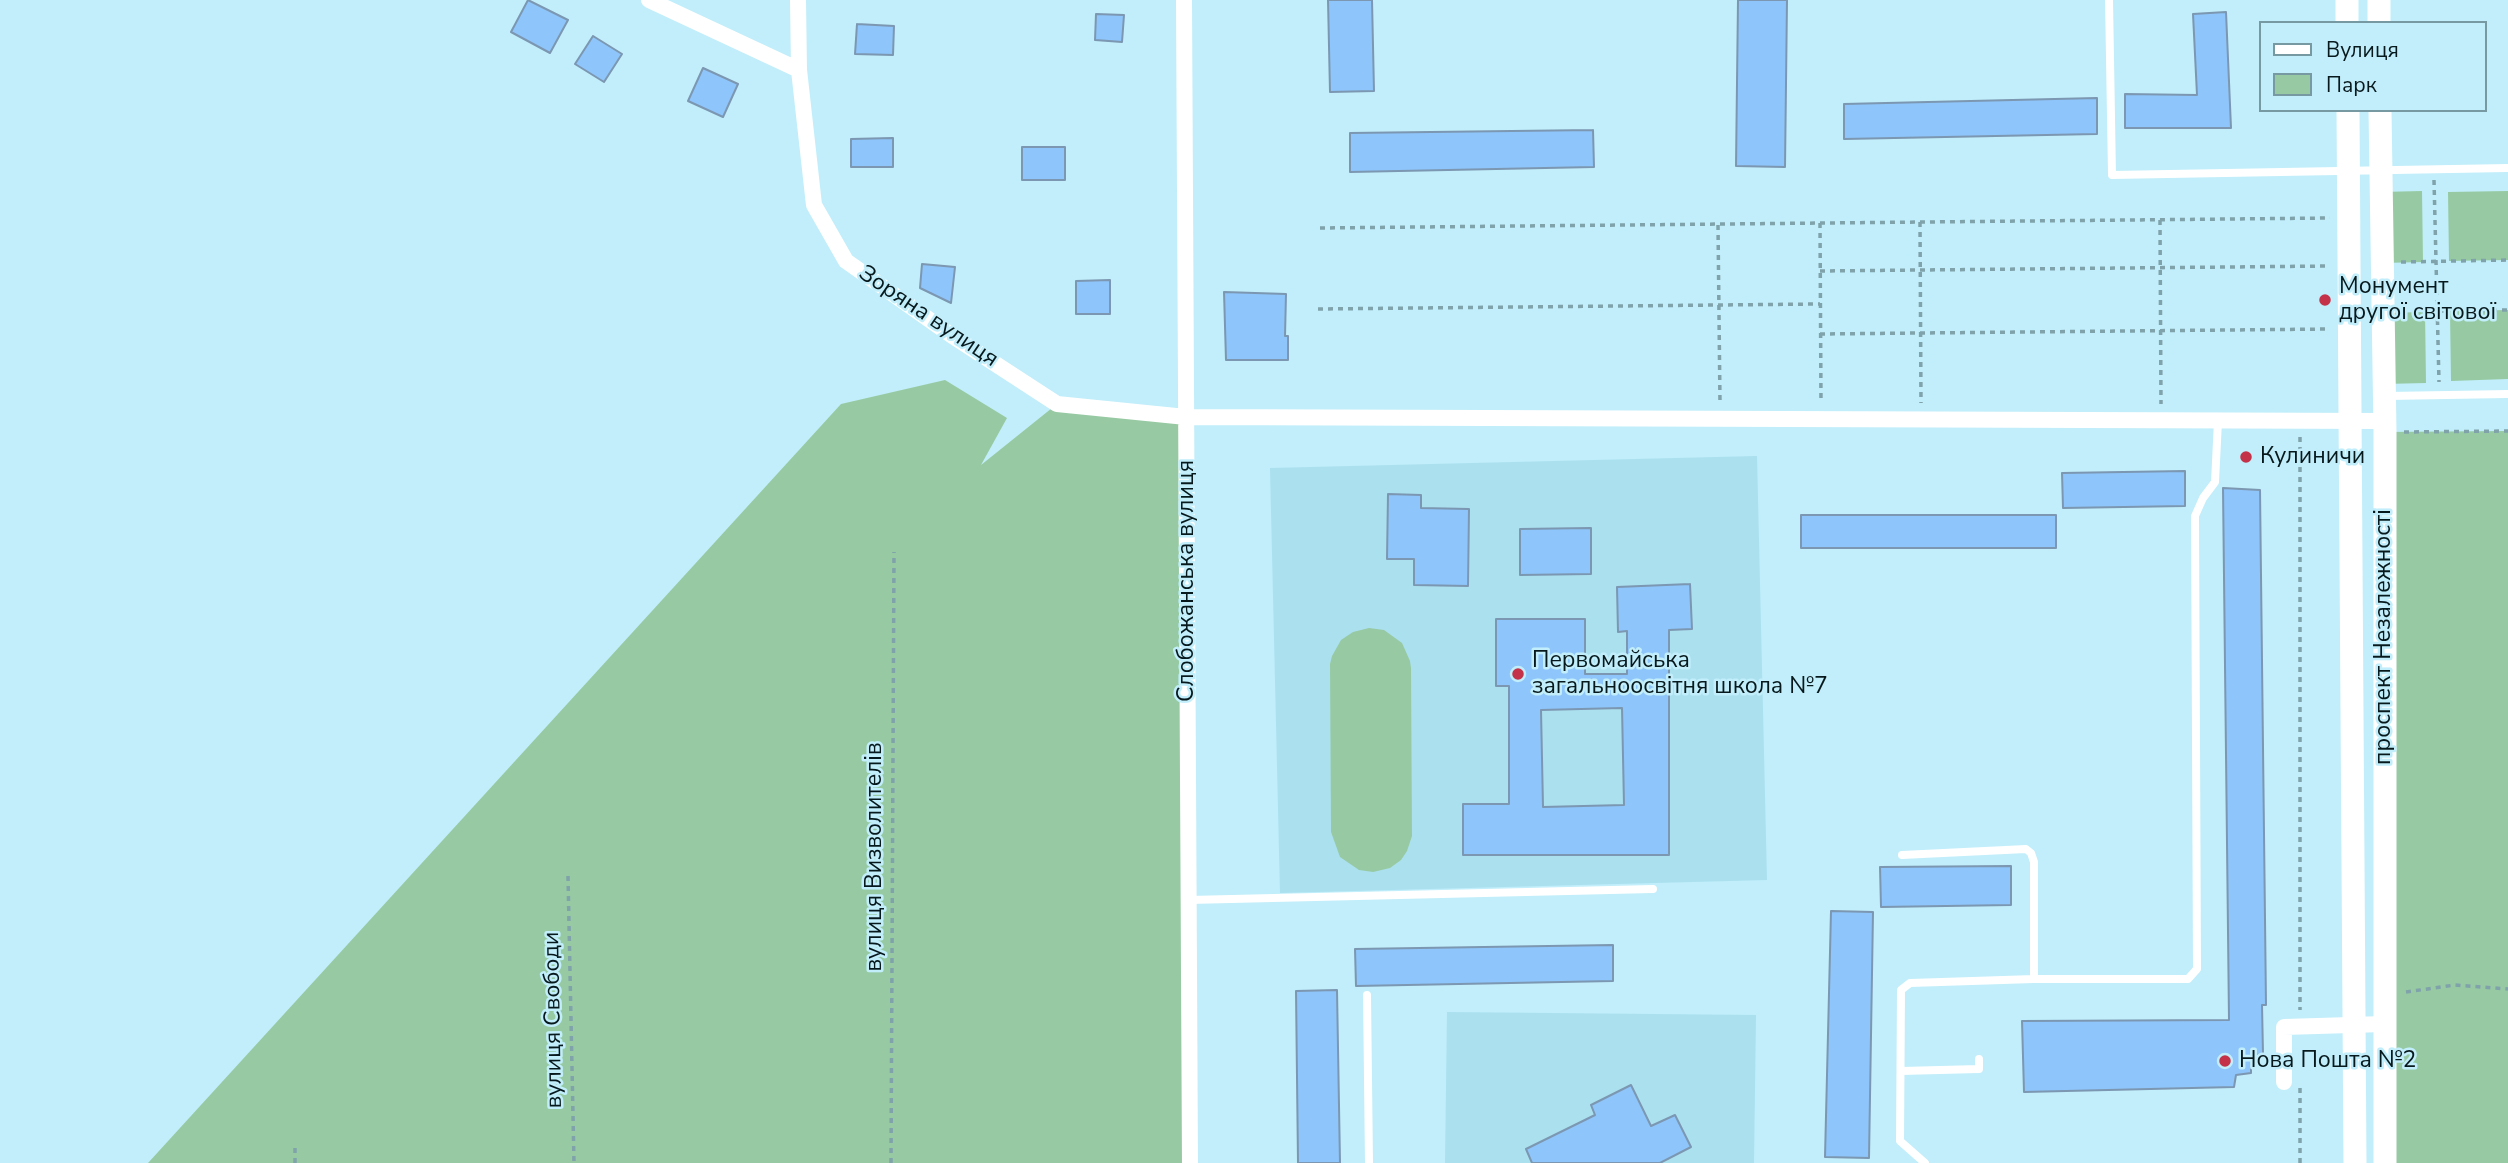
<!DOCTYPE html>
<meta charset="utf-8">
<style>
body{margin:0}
#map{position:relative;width:2508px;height:1163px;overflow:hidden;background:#c1eefa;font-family:"Nunito Sans",sans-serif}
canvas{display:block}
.legend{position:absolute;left:2259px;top:21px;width:228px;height:91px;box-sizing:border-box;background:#c1eefa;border:2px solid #7799a2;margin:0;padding:9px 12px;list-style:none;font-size:21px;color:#08191d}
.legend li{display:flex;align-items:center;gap:14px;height:35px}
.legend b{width:35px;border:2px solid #7799a2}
</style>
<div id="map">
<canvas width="2508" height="1163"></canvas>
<ul class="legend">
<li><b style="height:9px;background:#fff"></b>Вулиця</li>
<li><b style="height:19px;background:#97caa3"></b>Парк</li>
</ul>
</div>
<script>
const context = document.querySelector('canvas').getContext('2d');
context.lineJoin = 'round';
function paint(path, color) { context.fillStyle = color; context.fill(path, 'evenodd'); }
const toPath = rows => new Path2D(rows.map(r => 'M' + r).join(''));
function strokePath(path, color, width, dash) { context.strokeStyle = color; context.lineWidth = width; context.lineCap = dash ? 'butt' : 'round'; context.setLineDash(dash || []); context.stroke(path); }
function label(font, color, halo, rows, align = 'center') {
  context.font = font + ' "Nunito Sans",sans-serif'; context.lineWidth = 5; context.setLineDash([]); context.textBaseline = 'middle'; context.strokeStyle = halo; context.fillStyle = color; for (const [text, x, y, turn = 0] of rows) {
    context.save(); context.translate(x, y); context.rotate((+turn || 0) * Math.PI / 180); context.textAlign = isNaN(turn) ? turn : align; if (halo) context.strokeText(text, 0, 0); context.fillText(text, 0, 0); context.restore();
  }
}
const built = toPath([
 [1757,456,1767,880,1280,893,1270,468],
 [1447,1012,1756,1015,1754,1163,1445,1163]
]);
const green = toPath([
 [2422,191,2423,262,2382,263,2380,192],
 [2508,191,2508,260,2449,261,2448,192],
 [2508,310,2508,379,2451,381,2450,311],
 [2425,312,2426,383,2384,384,2383,313],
 [945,380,1007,418,981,465,1057,404,1186,417,1190,1163,148,1163,841,404],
 [2508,431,2508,1163,2390,1163,2385,432],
 [1369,628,1384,630,1402,643,1410,661,1411,668,1412,836,1407,851,1401,860,1390,868,1373,872,1359,870,1340,857,1331,832,1330,664,1332,656,1341,640,1353,632]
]);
const building = toPath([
 [528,0,568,20,550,53,511,32,528,0],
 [1328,0,1372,0,1374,91,1330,92,1328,0],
 [1738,0,1787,0,1785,167,1736,166,1738,0],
 [2226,12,2231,128,2125,128,2125,94,2197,95,2193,14,2226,12],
 [1096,14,1124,15,1122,42,1095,40,1096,14],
 [857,24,894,26,893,55,855,54,857,24],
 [593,36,622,54,604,82,575,64,593,36],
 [703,68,738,84,723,117,688,101,703,68],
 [2097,98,2097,134,1844,139,1844,104,2097,98],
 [1593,130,1594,167,1350,172,1350,133,1593,130],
 [893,138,893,167,851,167,851,139,893,138],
 [1022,147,1065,147,1065,180,1022,180,1022,147],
 [922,264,955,267,951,303,920,288,922,264],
 [1110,280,1110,314,1076,314,1076,281,1110,280],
 [1224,292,1286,294,1285,336,1288,336,1288,360,1226,360,1224,292],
 [2185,471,2185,506,2063,508,2062,473,2185,471],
 [2223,488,2260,490,2266,1005,2262,1005,2263,1054,2251,1056,2251,1073,2236,1075,2234,1087,2024,1092,2022,1021,2229,1020,2223,488],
 [1388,494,1421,495,1421,508,1469,509,1468,586,1414,585,1414,559,1387,559,1388,494],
 [1801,515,2056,515,2056,548,1801,548,1801,515],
 [1591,528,1591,574,1520,575,1520,529,1591,528],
 [1690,584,1692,629,1669,630,1669,855,1463,855,1463,804,1509,804,1509,686,1496,686,1496,619,1585,619,1585,674,1627,674,1627,631,1618,632,1617,587,1690,584],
 [1622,708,1624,805,1543,807,1541,710,1622,708],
 [2011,866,2011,905,1881,907,1880,867,2011,866],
 [1831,911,1873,912,1869,1158,1825,1157,1831,911],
 [1613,945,1613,981,1356,986,1355,949,1613,945],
 [1337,990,1340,1163,1298,1163,1296,991,1337,990],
 [1631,1085,1651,1126,1675,1115,1691,1147,1660,1163,1532,1163,1526,1149,1595,1115,1591,1105,1631,1085]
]);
const path = toPath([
 [2434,180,2439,382],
 [2160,220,2161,404],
 [1920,222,1921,403],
 [1820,223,1821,403],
 [1718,225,1720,403],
 [1320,228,2330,218],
 [2401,262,2508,260],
 [1820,271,2330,266],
 [1318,309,1820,304],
 [2402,312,2508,310],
 [1820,334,2330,329],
 [2404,432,2508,431],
 [2300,437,2300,1010],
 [568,876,574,1163],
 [2406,992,2455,985,2508,989],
 [295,1148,295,1163],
 [891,1163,894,552],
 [2300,1163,2300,1088]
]);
const lane = toPath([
 [2109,0,2112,175,2508,168],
 [2387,396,2508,394],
 [1902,855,2026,849,2031,853,2034,862,2034,979],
 [1189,900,1653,889],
 [1367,995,1369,1163],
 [1901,1071,1979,1069,1979,1059],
 [1925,1163,1900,1141,1901,990,1910,983,2034,979,2188,979,2197,969,2195,516,2203,498,2215,482,2218,421]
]);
const street = toPath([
 [649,0,799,70],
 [798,0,799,70,814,205,846,261,951,335,1057,404,1186,417,2384,421,2385,431],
 [1184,0,1190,1163],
 [2284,1082,2284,1027,2384,1024]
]);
const secondary = toPath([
 [2347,0,2347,23],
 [2379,0,2379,23],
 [2348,110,2355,1163],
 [2380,110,2385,432,2385,1163]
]);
const markers = [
 [2325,300,7,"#c33249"],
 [2246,457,7,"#c33249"],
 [1518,674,7,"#c33249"],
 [2225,1061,7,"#c33249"]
];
const poiNames = [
 ["Монумент",2339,287],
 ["другої світової",2339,313],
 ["Кулиничи",2260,457],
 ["Первомайська",1532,661],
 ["загальноосвітня школа №7",1532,687],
 ["Нова Пошта №2",2239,1061]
];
const streetNames = [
 ["Зоряна вулиця",928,317,34],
 ["Слобожанська вулиця",1187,581,-90],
 ["проспект Незалежності",2384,637,-90],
 ["вулиця Визволителів",875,857,-90],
 ["вулиця Свободи",554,1020,-91]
];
paint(built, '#abe0ef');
paint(green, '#97caa3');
paint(building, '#8ec5fa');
strokePath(building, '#7c97b1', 2);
strokePath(path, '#7fa2ab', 3.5, [5, 5]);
strokePath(lane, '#fff', 8);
strokePath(street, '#fff', 16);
strokePath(secondary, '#fff', 23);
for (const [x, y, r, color] of markers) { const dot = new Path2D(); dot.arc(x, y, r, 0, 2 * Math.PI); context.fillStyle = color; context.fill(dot); strokePath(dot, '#c1eefa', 2.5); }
label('23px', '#08191d', '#c1eefa', poiNames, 'left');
label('23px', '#08191d', '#c1eefa', streetNames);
</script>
